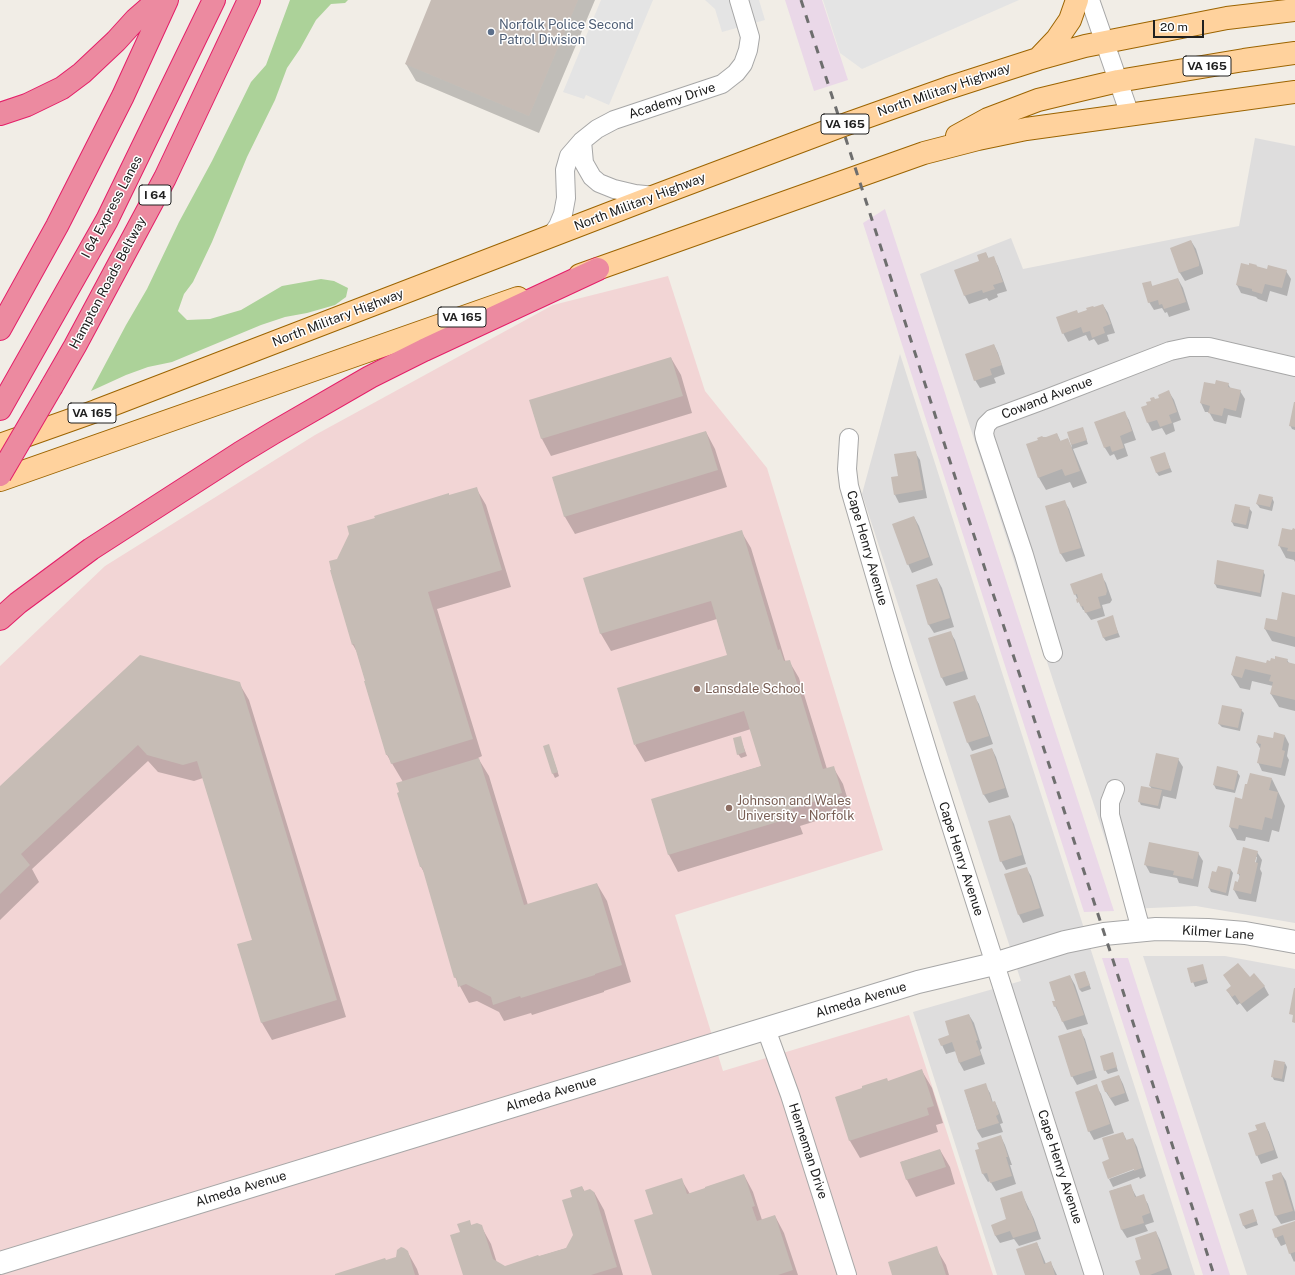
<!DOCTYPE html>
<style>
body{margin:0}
#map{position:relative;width:1295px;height:1275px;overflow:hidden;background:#f1ede6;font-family:"Public Sans",sans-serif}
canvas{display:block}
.scale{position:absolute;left:1153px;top:20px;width:51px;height:18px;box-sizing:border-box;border:2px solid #202020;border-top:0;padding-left:5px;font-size:12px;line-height:14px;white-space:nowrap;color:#202020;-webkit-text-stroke:3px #fff;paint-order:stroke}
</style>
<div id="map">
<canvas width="1295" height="1275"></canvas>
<div class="scale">20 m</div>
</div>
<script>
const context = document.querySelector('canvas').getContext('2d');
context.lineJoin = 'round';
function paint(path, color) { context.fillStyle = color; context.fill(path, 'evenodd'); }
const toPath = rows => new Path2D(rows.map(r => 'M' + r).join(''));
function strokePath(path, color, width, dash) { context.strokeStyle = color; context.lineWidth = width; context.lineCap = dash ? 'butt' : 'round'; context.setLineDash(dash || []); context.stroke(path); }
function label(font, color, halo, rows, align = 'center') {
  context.font = font + ' "Public Sans",sans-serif'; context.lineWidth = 3; context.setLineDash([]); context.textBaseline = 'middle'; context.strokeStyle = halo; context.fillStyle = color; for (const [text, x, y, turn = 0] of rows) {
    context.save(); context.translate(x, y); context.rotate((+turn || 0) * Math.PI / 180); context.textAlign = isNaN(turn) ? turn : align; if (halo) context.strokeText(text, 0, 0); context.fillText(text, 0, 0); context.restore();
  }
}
const residential = toPath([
 [1255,138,1295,146,1295,923,1196,906,1128,909,920,274,1011,238,1023,269,1239,226],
 [900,354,1195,1275,997,1275,913,1012,1021,981,862,494],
 [1143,956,1225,956,1295,969,1295,1275,1247,1275]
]);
const commercial = toPath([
 [668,276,705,391,767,468,883,850,675,915,723,1071,909,1015,993,1275,0,1275,0,666,105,566,315,435,553,305]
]);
const industrial = toPath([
 [785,0,822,0,848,80,814,91],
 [885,209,1114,911,1084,912,863,223],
 [1102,958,1128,958,1230,1275,1203,1275]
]);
const forest = toPath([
 [290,0,348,0,345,3,331,4,316,20,300,49,287,68,275,100,247,157,212,242,193,282,184,294,178,311,187,320,210,319,241,310,282,286,321,279,334,281,348,288,346,297,335,305,307,313,285,317,261,325,172,362,148,367,126,375,91,391,126,325,147,289,179,222,212,161,251,82,266,65]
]);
const parking = toPath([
 [601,0,653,0,609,105,586,95,584,99,563,92],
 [705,0,759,0,765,20,722,32,715,9],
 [823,0,1019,0,862,69,840,53]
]);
const shadow = toPath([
 [432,0,595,0,539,133,416,81,406,64],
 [1191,241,1196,249,1203,271,1203,274,1185,281,1180,273,1171,249],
 [986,253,989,259,993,257,998,266,1007,291,997,294,998,297,989,301,987,298,969,304,965,296,956,270,981,262],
 [1256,265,1257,267,1268,270,1286,271,1291,279,1287,296,1270,291,1267,302,1258,299,1256,297,1241,293,1237,285,1249,266],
 [1178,279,1183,288,1190,310,1169,317,1167,312,1165,313,1162,308,1154,310,1149,302,1150,282,1153,287],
 [1103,305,1108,313,1115,333,1107,335,1109,341,1098,345,1094,339,1089,341,1086,335,1068,342,1063,333,1078,314],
 [994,345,998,353,1005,374,994,378,996,383,980,388,975,380],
 [671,358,681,375,692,413,551,456,542,439,530,401],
 [1205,383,1216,385,1228,384,1231,389,1240,391,1245,399,1241,418,1228,415,1226,424,1214,421,1209,412,1205,412,1201,403],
 [1169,392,1174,400,1181,420,1173,423,1175,431,1166,435,1162,428,1152,431,1148,423,1148,406],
 [1295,404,1295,430,1292,429,1290,425],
 [1124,412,1129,420,1136,440,1124,444,1128,456,1117,460,1114,454,1110,456,1105,448,1096,422],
 [706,432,715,449,727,487,575,534,565,517,553,478],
 [1084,432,1088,444,1073,449,1087,483,1073,488,1070,482,1046,490,1039,478,1027,445,1057,434,1061,442,1068,440,1072,448,1069,433],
 [915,452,920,460,927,498,899,503,895,495,899,476],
 [1164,453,1172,472,1159,476,1156,472],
 [476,488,486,505,511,587,437,609,482,756,478,758,489,776,528,905,597,884,607,901,631,982,604,991,604,992,532,1015,531,1013,504,1021,499,1012,477,1001,469,1003,455,977,425,874,421,867,403,782,387,755,365,682,366,682,357,652,353,645,331,571,337,560,449,496],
 [1272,498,1274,502,1272,511,1260,508,1257,504],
 [1064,501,1069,509,1085,556,1066,562,1061,554,1046,507],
 [1249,508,1252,512,1248,529,1234,526,1232,522],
 [914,517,919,526,933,565,912,573,908,564],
 [1295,530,1295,562,1294,560,1286,558,1279,545],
 [741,531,751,548,785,660,786,662,789,661,799,678,827,769,833,767,843,784,851,810,800,826,803,834,678,872,669,855,652,800,762,766,751,729,645,762,635,745,728,656,717,619,611,651,601,634,585,579],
 [1263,571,1265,575,1261,597,1217,588,1215,584],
 [1101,575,1106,583,1112,600,1110,603,1102,605,1105,616,1091,620,1084,610,1083,610,1075,594],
 [937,579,942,588,954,627,934,633,929,625,917,586],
 [1295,596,1295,647,1272,641,1265,629,1278,621],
 [1112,617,1120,637,1106,641,1103,637],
 [950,632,955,640,968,679,946,686,942,678],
 [1236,657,1267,664,1271,662,1287,660,1289,663,1295,665,1295,711,1279,707,1271,694,1273,686,1252,681,1250,690,1240,688,1232,675],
 [239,683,249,700,346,1017,272,1040,262,1023,238,945,253,940,203,778,194,781,158,772,148,761,32,869,39,882,0,920,0,787],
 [974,696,979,704,993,744,972,751,968,743],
 [1241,710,1244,713,1240,731,1222,727,1219,724],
 [1285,736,1289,744,1287,756,1289,760,1285,776,1262,771,1258,762,1261,750,1257,743],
 [740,737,747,756,741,758,738,754],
 [545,747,550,749,559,776,555,778,553,774],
 [992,749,996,757,1009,797,989,803,984,795,972,756],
 [1178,759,1183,767,1176,799,1163,796,1160,809,1141,805,1139,801,1152,789,1150,786],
 [1237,772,1240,776,1235,793,1216,789,1214,785],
 [1272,779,1285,806,1279,832,1272,830,1269,842,1246,837,1245,841,1237,840,1230,827,1243,800],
 [1010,816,1014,824,1026,864,1006,870,1001,861],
 [1257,852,1262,860,1260,869,1262,873,1256,902,1239,899,1234,890,1240,877,1238,873],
 [1255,857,1257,857,1255,867,1253,867],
 [1198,853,1203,861,1198,887,1179,883,1177,878,1150,873,1145,864],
 [1026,868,1031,876,1044,916,1023,923,1019,915],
 [1231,870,1233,873,1228,896,1211,892,1209,888,1212,872,1217,873],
 [1202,965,1208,983,1195,987,1188,969],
 [1085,972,1091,989,1082,992,1079,989],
 [1224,975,1250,978,1264,986,1269,995,1247,1012,1240,1003,1237,1005,1232,998,1227,990,1232,987],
 [1070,976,1075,985,1088,1024,1067,1030,1055,1006,1056,1001],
 [969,1015,974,1023,982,1048,980,1050,985,1064,964,1071,959,1062,956,1051,946,1054,942,1045],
 [1080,1030,1085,1039,1097,1078,1077,1085,1072,1076],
 [1112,1053,1118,1071,1108,1074,1105,1070],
 [1285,1063,1287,1067,1284,1082,1274,1080,1272,1076],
 [922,1071,932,1088,943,1123,936,1125,938,1132,860,1158,850,1141,836,1098],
 [1119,1076,1123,1084,1129,1101,1115,1106,1106,1092,1102,1082],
 [985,1085,990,1093,993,1103,995,1102,999,1111,1003,1123,1000,1124,1003,1132,982,1138,977,1130,965,1091],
 [1096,1086,1101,1094,1114,1133,1094,1140,1089,1131],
 [1264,1123,1269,1132,1278,1158,1261,1164,1257,1155,1258,1131],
 [1123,1133,1127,1141,1133,1139,1137,1147,1146,1176,1140,1179,1139,1177,1113,1187,1109,1179,1139,1168,1111,1160],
 [1001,1137,1005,1145,1012,1165,1010,1165,1016,1184,996,1191,990,1181,988,1182,983,1174,976,1151],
 [940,1150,950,1167,955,1184,916,1197,907,1180,901,1162],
 [1281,1173,1286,1181,1295,1212,1295,1220,1281,1224,1276,1216,1266,1183,1274,1181],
 [744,1175,753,1192,762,1220,775,1216,784,1233,798,1275,653,1275,654,1214,681,1179,690,1194],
 [1130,1185,1137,1198,1143,1196,1148,1204,1154,1222,1145,1225,1148,1231,1127,1238,1122,1230,1110,1191],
 [582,1187,585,1192,594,1192,604,1210,623,1275,464,1275,461,1233,469,1222,472,1226,481,1226,491,1244,497,1263,505,1267,567,1248,574,1235,574,1198],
 [1021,1192,1034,1219,1041,1239,1019,1246,1014,1239,1000,1243,995,1235,1007,1219],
 [1253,1211,1258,1225,1246,1229,1243,1225],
 [1295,1222,1295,1261,1294,1262,1286,1244,1281,1246,1276,1237],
 [1156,1232,1160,1240,1172,1275,1141,1275,1143,1259],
 [1037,1243,1041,1252,1046,1264,1051,1263,1057,1275,1026,1275],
 [936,1248,946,1265,949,1275,893,1275],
 [407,1251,417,1269,419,1275,336,1275,397,1258]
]);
const building = toPath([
 [431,0,578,0,529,116,405,64],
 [1191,240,1199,262,1199,266,1179,273,1170,248],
 [986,252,988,258,994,256,1003,282,993,285,995,289,983,293,982,290,964,296,954,270,979,261,977,255],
 [1241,263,1249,265,1249,263,1257,265,1256,266,1267,269,1268,265,1287,270,1282,288,1265,284,1262,294,1252,291,1252,289,1236,285],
 [1178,278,1186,302,1164,309,1162,304,1159,305,1158,300,1148,303,1142,283,1151,281,1152,286],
 [1103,304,1111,324,1103,327,1105,333,1092,338,1090,331,1083,333,1081,327,1062,334,1056,317,1077,310,1078,313,1087,310,1086,308,1093,306,1094,307],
 [994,344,1002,365,990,369,992,375,974,381,965,354],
 [671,357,683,396,541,439,529,400],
 [1216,380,1229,383,1228,387,1241,390,1236,411,1224,408,1222,416,1208,413,1210,406,1200,403,1204,382,1215,384],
 [1169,390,1177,412,1169,415,1172,423,1160,427,1157,420,1147,423,1141,407,1147,405,1146,402,1151,401,1150,398,1154,397,1155,399,1159,398,1158,395],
 [1294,402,1295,402,1295,427,1289,426],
 [1125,411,1132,431,1120,436,1124,448,1112,452,1110,446,1104,448,1094,422],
 [1083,427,1087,440,1071,445,1067,432],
 [706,431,718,470,564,517,552,477],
 [1057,433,1060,441,1068,438,1080,471,1065,476,1062,469,1038,478,1026,444,1038,440,1037,438,1042,436,1043,437,1046,437],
 [916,451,923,490,894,495,891,477,898,476,894,454],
 [1165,452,1170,468,1156,473,1150,457],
 [477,487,502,570,428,592,473,739,391,764,388,755,386,755,364,681,365,681,354,644,352,645,330,570,331,570,329,561,337,559,349,534,347,526,375,518,374,516,449,493,449,495],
 [1259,494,1273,497,1270,507,1256,504],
 [1065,500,1081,548,1060,554,1045,506],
 [1235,504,1250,507,1246,525,1231,522],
 [914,516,929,557,907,565,892,524],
 [1282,528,1292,530,1293,528,1295,529,1295,552,1287,551,1288,548,1278,546],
 [742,530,778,650,780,649,784,661,790,660,823,769,834,766,842,793,791,809,794,817,668,855,651,799,761,766,744,711,634,745,617,688,727,655,711,601,600,634,583,578],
 [1217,560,1264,570,1260,593,1214,584],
 [1102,573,1107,591,1106,595,1098,597,1101,608,1085,613,1083,606,1081,607,1079,602,1077,603,1076,599,1078,598,1077,594,1074,595,1070,584],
 [937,578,950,618,928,625,916,585],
 [1282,592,1295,595,1295,637,1264,629,1266,618,1277,620],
 [1113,615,1118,633,1103,638,1097,621],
 [951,631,964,671,941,678,928,638],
 [140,655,240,682,337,1000,261,1023,237,944,252,940,197,761,183,765,147,755,138,745,21,854,30,865,0,894,0,786],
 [1236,656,1266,663,1267,660,1270,661,1271,658,1275,659,1275,656,1288,659,1287,662,1295,664,1295,700,1270,694,1273,682,1269,681,1271,675,1245,669,1242,678,1231,675],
 [975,695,989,736,967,743,953,702],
 [1222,705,1242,709,1238,728,1218,724],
 [1274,732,1285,735,1282,750,1285,751,1281,768,1257,763,1261,744,1256,743,1258,735,1273,738],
 [741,736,745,752,737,755,733,738],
 [549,744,558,772,552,774,543,746],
 [992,748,1005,788,983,795,970,755],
 [1156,753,1179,758,1171,791,1149,786],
 [479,758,524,905,597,883,622,965,595,974,595,975,521,998,520,996,493,1005,491,997,466,984,458,987,456,977,454,978,422,867,420,867,397,793,399,792,396,783],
 [1217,766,1238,771,1234,790,1213,785],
 [1250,773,1272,778,1269,790,1278,792,1272,819,1265,817,1262,830,1239,825,1238,829,1229,827,1235,797,1242,799,1245,784,1247,784],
 [1141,786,1162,790,1158,806,1138,802],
 [1010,815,1022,855,1000,862,988,821],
 [1149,842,1199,852,1193,879,1173,875,1174,871,1144,865],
 [1243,847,1258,851,1255,862,1258,863,1251,894,1233,890,1235,881,1238,882,1240,874,1237,874],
 [1218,866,1231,869,1226,893,1208,888,1212,871,1216,872],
 [1027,867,1040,908,1018,915,1004,874],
 [1238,963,1250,977,1254,973,1265,986,1241,1004,1235,995,1232,997,1226,990,1231,986,1223,975],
 [1203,964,1207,979,1191,983,1187,968],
 [1085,971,1090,985,1079,989,1074,974],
 [1070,975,1084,1015,1062,1022,1056,1006,1054,1007,1052,1001,1055,1001,1049,982],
 [1294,988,1295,988,1295,1023,1292,1022,1293,1015,1289,1014],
 [969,1014,978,1040,976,1041,981,1055,959,1063,952,1042,941,1046,938,1039,949,1035,945,1021],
 [1081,1029,1093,1070,1071,1077,1058,1036],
 [1113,1052,1117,1067,1104,1071,1100,1056],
 [1274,1060,1285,1062,1282,1079,1271,1077],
 [922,1069,934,1106,927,1108,929,1115,849,1141,835,1097,862,1088,862,1086,887,1078,888,1081],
 [1119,1075,1125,1093,1110,1098,1107,1092,1105,1092,1101,1081],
 [986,1083,992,1102,995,1101,999,1114,996,1116,999,1123,977,1130,964,1090],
 [1097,1084,1110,1124,1088,1132,1075,1092],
 [1265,1122,1274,1150,1256,1156,1248,1133,1257,1130,1255,1125],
 [1123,1132,1126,1140,1133,1138,1142,1168,1134,1171,1134,1169,1108,1179,1102,1162,1109,1159,1102,1138],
 [1001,1135,1008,1157,1006,1157,1012,1176,990,1183,987,1173,982,1174,975,1150,979,1149,977,1143],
 [940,1149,946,1167,906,1180,900,1162],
 [1281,1172,1293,1211,1275,1216,1265,1182,1273,1180,1272,1175],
 [744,1174,755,1206,752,1207,757,1221,775,1215,793,1270,778,1275,652,1275,634,1220,653,1214,645,1190,682,1178,687,1194,705,1188,705,1187],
 [1131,1184,1135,1197,1144,1194,1150,1213,1142,1216,1144,1223,1121,1230,1109,1191],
 [582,1186,584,1191,590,1189,594,1192,617,1267,591,1275,463,1275,450,1235,460,1232,457,1224,470,1220,471,1225,477,1223,482,1225,493,1259,505,1266,538,1255,539,1256,566,1248,573,1235,562,1200,572,1197,570,1190],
 [1022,1191,1028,1210,1030,1210,1037,1231,1013,1238,1010,1231,995,1236,991,1225,1006,1219,1000,1198],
 [1253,1209,1257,1221,1243,1226,1239,1214],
 [1295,1221,1295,1252,1289,1254,1283,1235,1275,1238,1272,1229],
 [1156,1231,1168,1268,1150,1275,1140,1275,1135,1261,1141,1259,1135,1238],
 [1037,1242,1044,1264,1051,1261,1055,1275,1025,1275,1016,1249],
 [937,1246,946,1275,892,1275,888,1262],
 [401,1247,404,1248,408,1251,415,1275,335,1275,335,1274,385,1258,386,1260,396,1257,397,1250]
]);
const minor = toPath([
 [1090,0,1130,115],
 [582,141,584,163,592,177,599,183,614,189,635,194,655,196],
 [551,236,558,226,563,214,566,198,565,170,569,156,582,141,597,129,614,120,722,84,736,73,743,64,748,50,750,37,739,0],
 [849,438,847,469,849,486,901,665,931,763,1094,1275],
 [1053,653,1024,555,985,438,984,433,986,425,992,419,1046,399,1170,351,1189,347,1209,347,1295,367],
 [1115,789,1110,802,1110,815,1141,930],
 [766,1029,790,1095,847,1275]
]);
const tertiary = toPath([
 [0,1263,918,982,994,964,1065,942,1104,934,1156,929,1208,930,1245,933,1295,942]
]);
const primary = toPath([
 [1038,59,1057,39,1070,20,1077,0],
 [957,136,988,119,1038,100,1067,93,1118,81,1244,60,1295,53],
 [580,275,924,153,978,139,1026,129,1295,92],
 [0,445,96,411,655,196,841,126,948,88,1038,59,1085,46,1227,18,1295,10],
 [0,480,518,298]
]);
const motorway = toPath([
 [0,114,27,105,62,88,82,73,116,41,136,19,158,0],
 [0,329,57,226,123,96,167,0],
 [52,386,75,346,165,178,249,0],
 [0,409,107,220,214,0],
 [0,619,18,603,91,549,240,453,273,433,370,377,424,350,598,269]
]);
const rail = toPath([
 [801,0,968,517,1111,954,1214,1275]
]);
const motorwayBridge = toPath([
 [0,475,52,386]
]);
const markers = [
 [491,32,4,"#5c6f8a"],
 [697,689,4,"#8d6e63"],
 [729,808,4,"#8d6e63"]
];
const shields = [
 [1207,66,48],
 [845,124,48],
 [155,195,32],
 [462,317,48],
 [92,413,48]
];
const shieldNames = [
 ["VA 165",1207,66],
 ["VA 165",845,124],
 ["I 64",155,195],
 ["VA 165",462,317],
 ["VA 165",92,413]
];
const serviceNames = [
 ["Norfolk Police Second",499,25],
 ["Patrol Division",499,40]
];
const streetNames = [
 ["North Military Highway",944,90,-19],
 ["Academy Drive",672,101,-18],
 ["North Military Highway",640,202,-21],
 ["I 64 Express Lanes",112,207,-62],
 ["Hampton Roads Beltway",108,283,-62],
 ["North Military Highway",338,318,-21],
 ["Cowand Avenue",1047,398,-21],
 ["Cape Henry Avenue",867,548,74],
 ["Cape Henry Avenue",961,859,72],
 ["Kilmer Lane",1218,933,4],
 ["Almeda Avenue",861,1000,-17],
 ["Almeda Avenue",551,1094,-17],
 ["Henneman Drive",808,1151,72],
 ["Cape Henry Avenue",1060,1167,72],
 ["Almeda Avenue",241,1189,-17]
];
const educationNames = [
 ["Lansdale School",705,689],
 ["Johnson and Wales",737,801],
 ["University - Norfolk",737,816]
];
paint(residential, '#dedddd');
paint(commercial, '#f2d5d5');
paint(industrial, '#ead8e8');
paint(forest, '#acd299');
paint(parking, '#e4e4e4');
paint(shadow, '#0003');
paint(building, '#c6bcb5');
strokePath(minor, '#a7a7a7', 20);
strokePath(tertiary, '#a7a7a7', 24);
strokePath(primary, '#9c6400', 24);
strokePath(motorway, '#e41e68', 24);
strokePath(minor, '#fff', 18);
strokePath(tertiary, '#fff', 22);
strokePath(primary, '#ffd29d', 22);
strokePath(motorway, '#ec8aa0', 22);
strokePath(rail, '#6e6e6e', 3, [8, 8]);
strokePath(motorwayBridge, '#e41e68', 24, []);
strokePath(motorwayBridge, '#ec8aa0', 22);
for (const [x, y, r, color] of markers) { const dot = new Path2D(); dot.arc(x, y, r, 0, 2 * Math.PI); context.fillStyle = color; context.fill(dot); strokePath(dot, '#fff', 1.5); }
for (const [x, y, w] of shields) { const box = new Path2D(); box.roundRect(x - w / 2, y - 10, w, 20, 3); context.fillStyle = '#fff'; context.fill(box); strokePath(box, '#202020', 1); }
label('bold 12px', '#202020', null, shieldNames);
label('13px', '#4e5e75', '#fff', serviceNames, 'left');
label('13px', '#202020', '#fff', streetNames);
label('13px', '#785e54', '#fff', educationNames, 'left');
</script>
